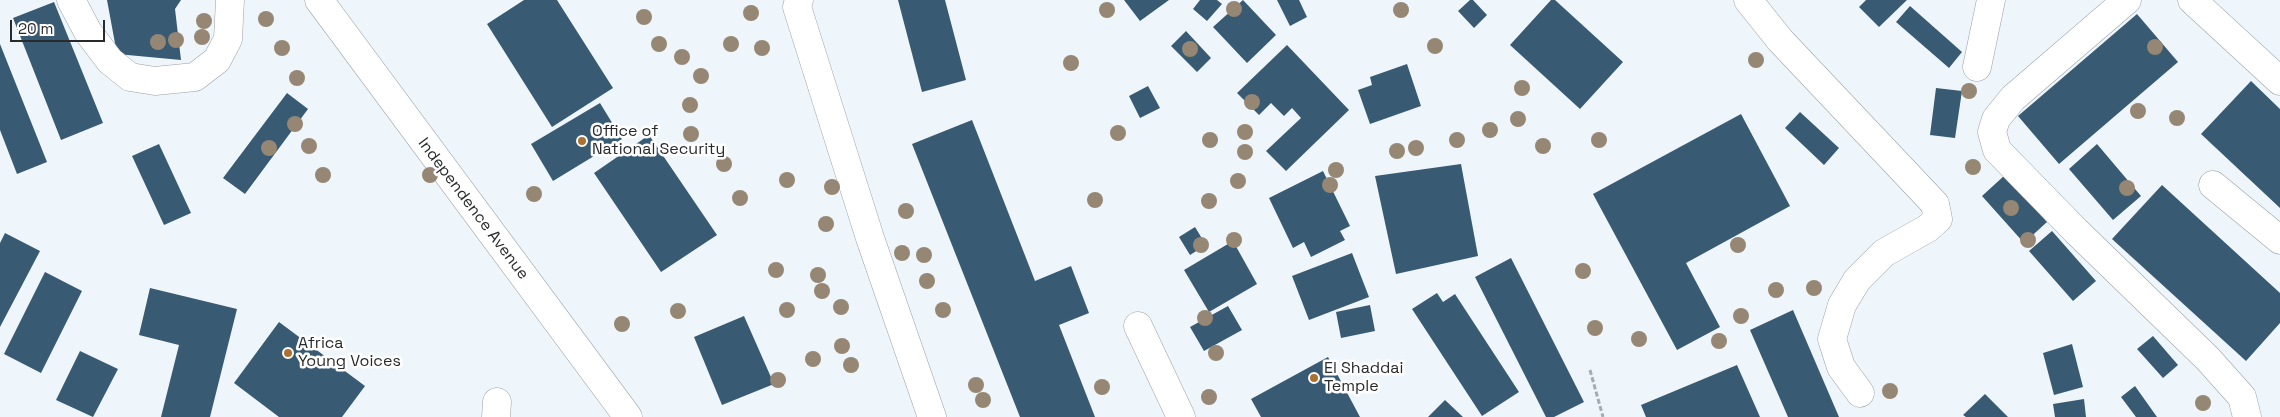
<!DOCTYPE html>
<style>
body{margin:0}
#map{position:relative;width:2280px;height:417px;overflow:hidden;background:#eff6fb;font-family:"Space Grotesk",sans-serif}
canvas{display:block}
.scale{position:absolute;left:10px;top:20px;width:95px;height:22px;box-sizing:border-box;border:2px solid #282a2c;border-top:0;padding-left:6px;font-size:15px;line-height:18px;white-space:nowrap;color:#282a2c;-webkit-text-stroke:4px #fff;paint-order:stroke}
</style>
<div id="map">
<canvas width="2280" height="417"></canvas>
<div class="scale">20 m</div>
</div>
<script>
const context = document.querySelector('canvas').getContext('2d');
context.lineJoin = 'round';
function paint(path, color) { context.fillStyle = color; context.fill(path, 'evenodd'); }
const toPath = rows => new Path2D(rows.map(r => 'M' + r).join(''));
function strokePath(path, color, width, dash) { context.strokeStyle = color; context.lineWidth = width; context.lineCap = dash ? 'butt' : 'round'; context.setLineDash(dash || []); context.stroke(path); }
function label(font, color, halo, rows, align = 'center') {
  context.font = font + ' "Space Grotesk",sans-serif'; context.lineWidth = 5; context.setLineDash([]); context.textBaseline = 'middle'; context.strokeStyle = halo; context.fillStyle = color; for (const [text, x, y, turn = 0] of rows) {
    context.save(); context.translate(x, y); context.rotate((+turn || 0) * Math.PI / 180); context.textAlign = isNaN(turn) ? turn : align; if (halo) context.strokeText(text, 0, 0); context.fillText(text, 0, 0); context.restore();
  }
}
const building = toPath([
 [107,0,181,0,175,9,181,60,117,54],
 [524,0,557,0,613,88,552,127,487,24],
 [898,0,945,0,966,80,922,92],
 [1124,0,1169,0,1140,21],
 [1200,0,1217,0,1222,4,1207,21,1193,9],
 [1243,0,1276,35,1247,63,1213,27],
 [1277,0,1299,0,1307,17,1290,26],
 [1470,0,1473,0,1487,15,1474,28,1458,11],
 [1551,0,1555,0,1623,62,1580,109,1510,45],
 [1866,0,1907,0,1879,27,1859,7],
 [54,2,103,123,61,140,13,18],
 [1910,6,1962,52,1949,68,1896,22],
 [2137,14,2178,62,2059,164,2018,116],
 [1186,31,1211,58,1197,72,1171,46],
 [0,44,47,162,17,174,0,130],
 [1287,45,1349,110,1286,171,1266,151,1301,118,1292,108,1284,116,1271,103,1259,115,1237,93],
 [1407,64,1421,106,1370,124,1358,90,1372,85,1370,77],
 [2251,81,2280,109,2280,208,2201,134],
 [1148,86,1160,108,1140,118,1129,96],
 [1936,88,1962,91,1955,138,1930,135],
 [287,93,308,109,245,194,223,178],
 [600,103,622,139,553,181,531,144],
 [1800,112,1839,148,1824,165,1785,128],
 [1741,114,1790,206,1686,263,1720,327,1677,350,1593,194],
 [972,120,1035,281,1071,266,1089,313,1059,325,1095,417,1020,417,912,144],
 [649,135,717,235,661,272,594,173],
 [159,144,191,213,164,225,132,156],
 [2097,144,2141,196,2113,220,2069,169],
 [1461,164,1478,256,1396,274,1375,176],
 [1323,171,1350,226,1340,231,1345,240,1311,257,1304,242,1293,248,1269,198],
 [2005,175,2047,222,2024,243,1982,196],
 [2162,185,2280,293,2280,323,2246,361,2112,239],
 [1195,227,1206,245,1190,255,1179,237],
 [2052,231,2096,281,2073,301,2029,251],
 [5,233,40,251,0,327,0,243],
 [1233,241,1257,284,1209,312,1184,270],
 [1352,253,1369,297,1309,320,1292,276],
 [1511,258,1584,402,1554,417,1546,417,1475,277],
 [45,272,82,291,41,373,4,354],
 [150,288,237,309,210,417,161,417,179,345,139,335],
 [1437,293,1443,302,1455,294,1519,392,1482,416,1412,309],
 [1370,305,1375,331,1341,338,1336,312],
 [1228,306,1242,330,1204,351,1190,327],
 [1793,310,1839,417,1788,417,1750,330],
 [744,316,774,384,722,405,694,337],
 [279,322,365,386,342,417,279,417,234,383],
 [2153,336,2178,365,2163,378,2137,349],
 [2072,344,2083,387,2054,395,2043,353],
 [80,351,118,369,93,417,56,400],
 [1328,357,1360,417,1261,417,1251,399],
 [1737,365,1760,417,1646,417,1641,405],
 [2135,386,2157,417,2136,417,2121,397],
 [1985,394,2008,417,1966,417,1963,415],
 [2084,399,2086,417,2055,417,2053,404],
 [1445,400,1463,417,1428,417]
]);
const path = toPath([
 [1590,370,1603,417]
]);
const minor = toPath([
 [71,0,88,32,110,61,130,77,155,81,195,77,217,60,228,39,230,0],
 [319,0,628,417],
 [799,0,797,7,870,238,932,417],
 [1748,0,1780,40,1935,204,1938,219,1928,228,1884,253,1857,280,1842,305,1832,339,1841,367,1860,393],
 [2127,0,2013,98,1996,119,1992,132,1997,150,2076,231,2208,359,2242,397,2247,417],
 [2192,0,2280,81],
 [1977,67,1991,0],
 [2213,185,2280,240],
 [1138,326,1181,417],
 [496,417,497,402]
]);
const trees = [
 [1234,9],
 [1107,10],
 [1401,10],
 [751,13],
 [644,17],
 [266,19],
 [204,21],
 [202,37],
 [176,40],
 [158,42],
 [659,44],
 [731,44],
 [1435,46],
 [2155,47],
 [282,48],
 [762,48],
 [1190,49],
 [682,57],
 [1756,60],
 [1071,63],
 [701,76],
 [297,78],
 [1522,88],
 [1969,91],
 [1252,102],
 [690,105],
 [2138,111],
 [2177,118],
 [1518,119],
 [295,124],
 [1490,130],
 [1245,132],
 [1118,133],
 [691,134],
 [1210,140],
 [1457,140],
 [1599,140],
 [309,146],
 [1543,146],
 [269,148],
 [1416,148],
 [1397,151],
 [1245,152],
 [724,164],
 [1973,167],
 [1336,170],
 [323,175],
 [430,175],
 [787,180],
 [1238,181],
 [1330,185],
 [832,187],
 [2127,188],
 [534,194],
 [740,198],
 [1095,200],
 [1209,201],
 [2011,208],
 [906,211],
 [826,224],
 [1234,240],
 [2028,240],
 [1201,245],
 [1738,245],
 [902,253],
 [924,255],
 [776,270],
 [1583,271],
 [818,275],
 [927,281],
 [1814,288],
 [1776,290],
 [822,291],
 [841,307],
 [787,310],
 [943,310],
 [678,311],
 [1741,316],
 [1205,318],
 [622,324],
 [1595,328],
 [1639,339],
 [1719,341],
 [842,346],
 [1216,353],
 [813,359],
 [851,365],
 [778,380],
 [976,385],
 [1102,387],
 [1890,391],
 [1209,397],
 [983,400],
 [2203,403]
];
const markers = [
 [582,141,5,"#ab7131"],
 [288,353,5,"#ab7131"],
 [1314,378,5,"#ab7131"]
];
const poiNames = [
 ["Office of",592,132],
 ["National Security",592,150],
 ["Africa",298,344],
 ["Young Voices",298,362],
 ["El Shaddai",1324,369],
 ["Temple",1324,387]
];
const streetNames = [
 ["Independence Avenue",473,209,53]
];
paint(building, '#385a72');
strokePath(minor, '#9aa0a5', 29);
strokePath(path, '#a5abaf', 3, [5, 2.5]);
strokePath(minor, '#fff', 28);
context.fillStyle = '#958773';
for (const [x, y] of trees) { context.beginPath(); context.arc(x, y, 8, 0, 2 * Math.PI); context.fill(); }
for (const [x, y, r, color] of markers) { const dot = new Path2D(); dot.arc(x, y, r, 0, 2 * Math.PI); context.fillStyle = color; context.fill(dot); strokePath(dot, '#fff', 2); }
label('16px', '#282a2c', '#fff', poiNames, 'left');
label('16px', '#282a2c', '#fff', streetNames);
</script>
